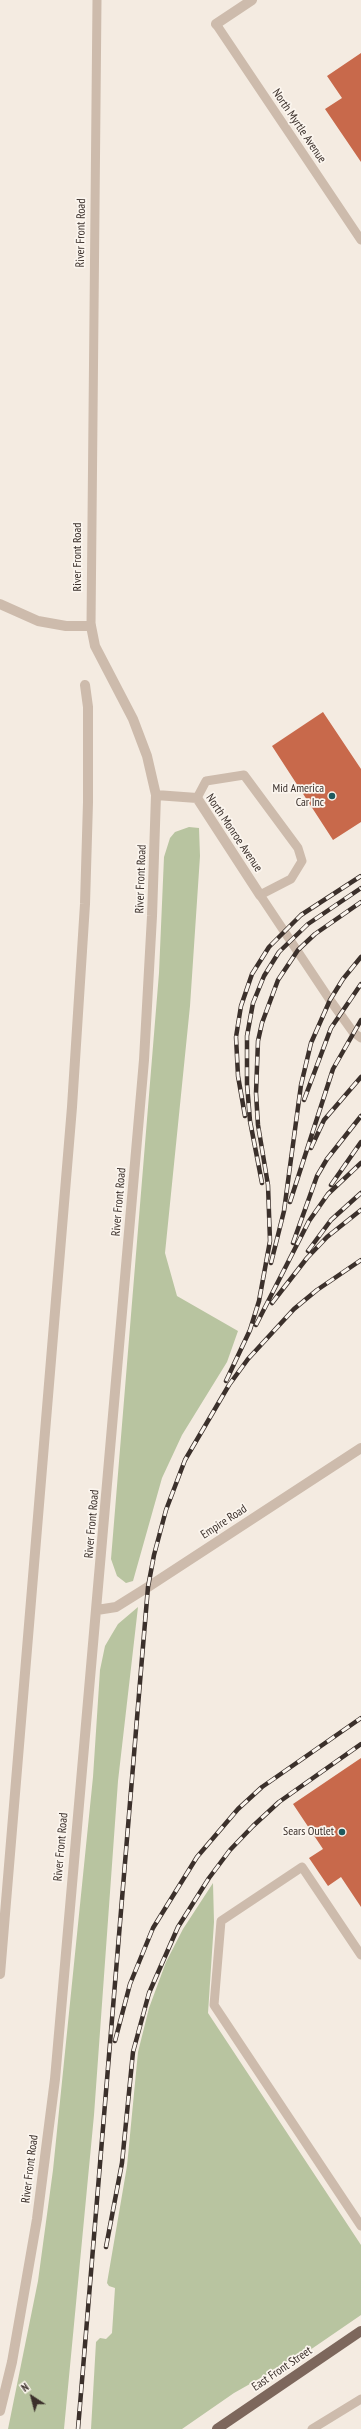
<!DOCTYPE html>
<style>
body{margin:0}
#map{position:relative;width:361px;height:2429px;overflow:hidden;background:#f4ebe1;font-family:"PT Sans Narrow",sans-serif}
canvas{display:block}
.north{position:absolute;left:12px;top:2377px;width:40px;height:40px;-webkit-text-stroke:3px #fbf5ee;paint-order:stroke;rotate:324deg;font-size:11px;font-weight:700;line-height:16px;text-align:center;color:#3b302b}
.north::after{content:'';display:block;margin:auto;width:14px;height:18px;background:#3b302b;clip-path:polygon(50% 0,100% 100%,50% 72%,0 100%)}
</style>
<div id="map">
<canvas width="361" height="2429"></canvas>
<div class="north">N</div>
</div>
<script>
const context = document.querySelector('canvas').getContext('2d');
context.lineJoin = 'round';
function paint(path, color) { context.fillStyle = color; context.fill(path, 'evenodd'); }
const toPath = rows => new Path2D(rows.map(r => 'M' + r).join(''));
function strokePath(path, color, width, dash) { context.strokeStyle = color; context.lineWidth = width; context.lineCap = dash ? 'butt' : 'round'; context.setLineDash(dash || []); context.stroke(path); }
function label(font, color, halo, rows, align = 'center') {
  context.font = font + ' "PT Sans Narrow",sans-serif'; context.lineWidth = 3.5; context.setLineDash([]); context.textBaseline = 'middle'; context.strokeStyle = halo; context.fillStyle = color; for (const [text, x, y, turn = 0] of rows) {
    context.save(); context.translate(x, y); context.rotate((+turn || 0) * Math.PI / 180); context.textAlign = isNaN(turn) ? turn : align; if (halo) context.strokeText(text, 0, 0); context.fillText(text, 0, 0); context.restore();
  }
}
const green = toPath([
 [189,827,199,828,200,856,190,1006,165,1253,177,1296,238,1331,227,1362,182,1435,162,1478,133,1581,126,1583,117,1576,111,1559,159,973,164,857,170,838,175,832],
 [138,1607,118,1781,94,2115,64,2429,8,2429,38,2281,53,2170,93,1777,100,1670,105,1646,112,1634,118,1624],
 [213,1883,214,1922,208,2013,361,2245,361,2315,310,2350,234,2393,182,2429,91,2429,96,2342,100,2338,106,2339,112,2333,115,2288,109,2286,107,2283,127,2166,138,2052,149,2008,166,1962,183,1929]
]);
const building = toPath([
 [361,53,361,162,325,109,342,98,327,76],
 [323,712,361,769,361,822,333,840,272,746],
 [361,1758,361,1907,341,1877,328,1886,309,1858,323,1849,293,1804]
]);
const lane = toPath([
 [216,24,361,240],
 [91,626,97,0],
 [197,798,206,781,244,775,298,848,302,861,291,879,260,895,330,1000,353,1032,361,1038],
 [361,1955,302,1867,221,1921,214,2005,361,2226],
 [312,2429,361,2399]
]);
const street = toPath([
 [216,24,252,0],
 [0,604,38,621,66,626,91,626,95,646,133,719,147,756,156,795,152,916,144,1060,55,2079,37,2219,12,2362,0,2411],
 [156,795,197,798,260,895],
 [97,1610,116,1607,148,1587,361,1448],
 [0,1974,72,1107,85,904,88,802,88,707,85,685]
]);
const primary = toPath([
 [217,2429,361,2331]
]);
const rail = toPath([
 [304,1100,331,1028,361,984],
 [245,1116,238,1076,236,1037,241,1006,252,974,269,947,301,915,361,876],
 [311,1148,324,1120,361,1077],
 [262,1183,250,1121,247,1084,247,1036,253,1003,264,976,279,952,308,924,361,888],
 [331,1185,361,1142],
 [290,1202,333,1069,361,1020],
 [293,1243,317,1176,327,1159,361,1116],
 [308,1251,331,1220,361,1193],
 [271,1263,284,1211,301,1085,311,1043,330,1000,343,979,361,957],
 [272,1303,307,1258,327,1237,361,1210],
 [256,1325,309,1221,328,1194,361,1163],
 [226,1381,250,1330,259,1301,270,1241,268,1185,258,1125,256,1093,258,1041,262,1023,278,980,298,950,315,934,361,902],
 [115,2041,130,1984,153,1928,197,1857,238,1809,262,1787,361,1718],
 [106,2247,122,2163,133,2052,149,1993,178,1927,209,1878,230,1850,253,1826,279,1802,361,1744],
 [78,2429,142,1658,148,1587,154,1555,166,1510,185,1460,229,1385,248,1359,294,1309,317,1290,361,1260]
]);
const markers = [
 [332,796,4,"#1f5a5e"],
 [342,1832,4,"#1f5a5e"]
];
const streetNames = [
 ["North Myrtle Avenue",299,126,56],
 ["River Front Road",81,233,-89],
 ["River Front Road",78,557,-90],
 ["North Monroe Avenue",234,833,56],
 ["River Front Road",141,879,-88],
 ["River Front Road",119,1202,-85],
 ["Empire Road",224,1522,-33],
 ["River Front Road",92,1524,-85],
 ["River Front Road",61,1847,-85],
 ["River Front Road",30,2169,-83],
 ["East Front Street",282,2369,-34]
];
const poiNames = [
 ["Mid America",324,789],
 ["Car Inc",324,803],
 ["Sears Outlet",334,1832]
];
paint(green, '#b8c4a0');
paint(building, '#c8694b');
strokePath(lane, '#cdbbac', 9);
strokePath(street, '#cdbbac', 10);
strokePath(primary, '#7d675c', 10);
strokePath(rail, '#3b302b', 4.5);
strokePath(rail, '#fbf5ee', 3, [9]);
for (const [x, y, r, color] of markers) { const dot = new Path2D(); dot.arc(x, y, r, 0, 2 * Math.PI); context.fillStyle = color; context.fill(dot); strokePath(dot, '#fbf5ee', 1.5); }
label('12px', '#3b302b', '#fbf5ee', streetNames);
label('12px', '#3b302b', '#fbf5ee', poiNames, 'right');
</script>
